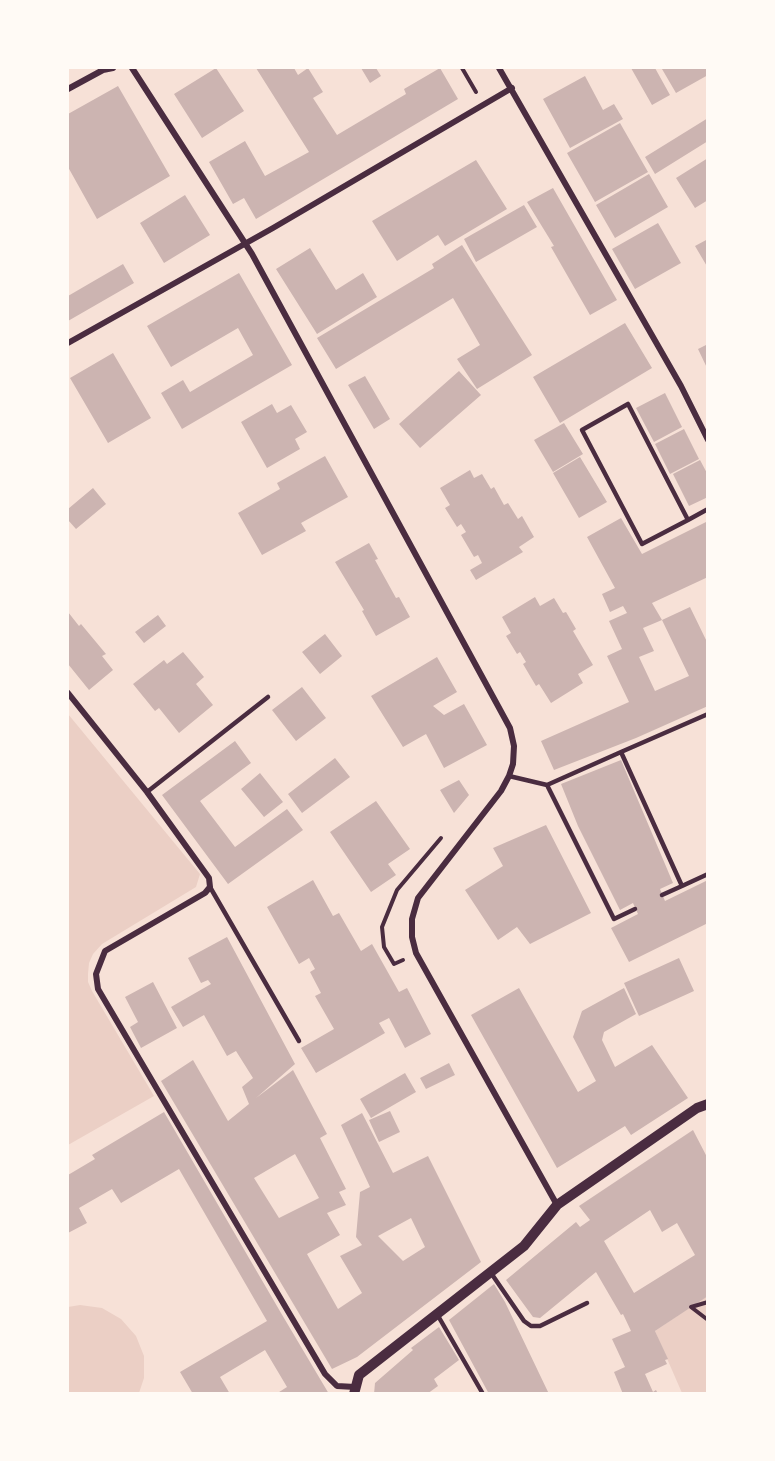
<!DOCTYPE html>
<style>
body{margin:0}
#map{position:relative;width:775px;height:1461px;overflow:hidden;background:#f7e1d7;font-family:Mulish,sans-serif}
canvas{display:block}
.frame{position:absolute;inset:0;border:69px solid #fffaf5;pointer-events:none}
</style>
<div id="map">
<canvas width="775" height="1461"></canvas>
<div class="frame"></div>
</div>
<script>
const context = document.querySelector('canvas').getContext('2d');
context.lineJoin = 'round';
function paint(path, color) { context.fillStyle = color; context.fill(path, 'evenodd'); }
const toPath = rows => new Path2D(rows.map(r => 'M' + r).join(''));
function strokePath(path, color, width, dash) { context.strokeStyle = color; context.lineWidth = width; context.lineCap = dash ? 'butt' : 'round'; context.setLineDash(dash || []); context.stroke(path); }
const green = toPath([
 [68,714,200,874,196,887,102,944,93,954,89,963,88,974,88,982,92,991,154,1096,68,1145],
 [707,1296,707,1393,682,1393,655,1331],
 [80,1305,102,1308,121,1319,136,1336,144,1356,144,1378,139,1393,68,1393,68,1307]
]);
const building = toPath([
 [216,68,244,111,202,138,174,94],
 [256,68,294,68,298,75,308,68,323,92,313,98,337,135,406,94,404,89,440,68,458,99,256,219,244,198,233,204,209,162,245,141,265,176,309,152],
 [361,68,376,68,381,76,370,83],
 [631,68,655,68,670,95,652,105],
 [665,68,708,68,708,75,676,93,662,69],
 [585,76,603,110,614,104,623,119,570,148,543,99],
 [118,86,170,176,97,219,68,167,68,114],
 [708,118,708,141,655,174,645,157],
 [620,123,648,172,595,202,567,153],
 [708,158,708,200,695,208,676,178],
 [476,160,507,209,445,246,438,235,397,261,372,221],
 [649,174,668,207,615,238,596,205],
 [553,188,617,300,590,315,551,247,554,246,527,202],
 [185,195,210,235,164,263,140,223],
 [524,205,537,227,476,262,464,239],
 [658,223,681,263,635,289,612,249],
 [708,239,708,268,695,246],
 [462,245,532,355,477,389,457,359,480,345,453,298,336,369,317,338,434,268,432,264],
 [310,248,336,290,363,273,377,297,317,334,276,269],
 [123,264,134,283,68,321,68,296],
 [239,273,292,365,182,429,161,393,183,380,190,392,253,355,238,328,171,367,147,326],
 [625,323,652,368,560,423,533,377],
 [708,344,708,370,698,349],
 [113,353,151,418,108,443,70,378],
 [459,371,481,395,420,448,399,424],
 [365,376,390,419,374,429,348,385],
 [665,393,682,427,654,442,636,408],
 [272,404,277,413,291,405,307,432,295,439,300,449,267,468,241,422],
 [564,423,583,454,553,472,534,440],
 [684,429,699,459,670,474,655,444],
 [325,456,348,497,301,523,306,531,262,555,238,513,280,489,277,483],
 [580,457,607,502,579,518,553,473],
 [700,460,708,475,708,497,689,506,673,474],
 [470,470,474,478,482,474,491,489,494,487,504,505,508,503,518,519,522,516,534,537,519,547,523,552,476,580,470,570,482,563,478,555,474,557,461,535,466,532,461,524,457,527,445,508,450,505,440,488],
 [93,488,106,504,76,529,68,520,68,509],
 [621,518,642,554,708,521,708,577,652,603,662,620,690,607,708,644,708,706,636,738,554,770,541,741,629,702,607,656,622,649,609,621,627,613,623,606,610,612,602,594,615,588,587,537],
 [662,620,689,676,655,691,639,657,654,651,643,628],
 [369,543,378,559,375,560,396,598,399,597,410,617,376,636,362,611,364,610,335,562],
 [535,597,540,606,554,598,563,613,566,612,576,629,573,631,593,665,578,674,583,683,551,703,539,684,536,686,523,664,526,662,520,652,517,654,506,636,511,633,502,617],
 [68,612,79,626,81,624,106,654,102,656,113,670,89,690,68,664],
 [158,615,166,626,144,643,135,632],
 [325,634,342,656,320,674,302,652],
 [183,652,204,677,196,684,213,705,179,733,159,708,155,711,133,684,164,660,167,664],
 [437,657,457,692,433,706,444,715,464,704,487,745,444,768,426,734,403,747,371,696],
 [302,687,326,718,296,741,272,710],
 [235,741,251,763,200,801,235,847,287,809,303,830,228,884,162,795],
 [335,758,350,777,302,813,288,794],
 [621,760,673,883,660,889,665,901,708,880,708,923,629,962,611,928,638,914,633,903,620,910,578,826,561,784],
 [260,773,283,802,264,817,241,789],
 [459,780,469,795,454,813,440,790],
 [376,801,410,849,388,864,396,875,371,892,330,832],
 [546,825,591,913,530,944,517,927,498,940,465,890,503,866,493,848],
 [313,880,333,916,339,913,361,951,372,944,399,992,407,988,431,1034,405,1048,389,1018,379,1023,385,1033,316,1073,301,1048,334,1029,315,996,321,993,310,972,315,969,309,958,299,964,267,907],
 [227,937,295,1064,256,1098,293,1070,327,1134,320,1138,346,1189,339,1192,346,1205,327,1213,340,1235,307,1254,338,1309,362,1293,340,1256,362,1245,356,1237,360,1192,370,1187,341,1125,362,1113,393,1173,428,1156,481,1262,357,1357,332,1369,161,1081,193,1060,228,1121,249,1104,242,1087,253,1078,236,1051,227,1056,204,1015,183,1027,171,1007,211,984,208,980,201,983,188,958],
 [295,1154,319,1198,279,1218,254,1178],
 [411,1218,425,1247,403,1261,378,1236],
 [679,958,694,991,639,1016,624,983],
 [153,982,177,1028,141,1048,130,1027,138,1022,125,997],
 [519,988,578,1092,596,1081,573,1037,582,1011,624,988,636,1014,604,1032,602,1040,615,1067,652,1045,688,1098,631,1135,625,1126,557,1168,471,1015],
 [449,1063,455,1075,426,1089,420,1078],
 [405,1073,416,1092,371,1118,360,1099],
 [390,1111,400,1132,379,1142,369,1120],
 [164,1112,281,1313,329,1394,276,1394,287,1387,265,1350,220,1377,230,1394,193,1394,180,1372,267,1321,179,1169,121,1203,112,1189,79,1208,87,1223,68,1233,68,1175,95,1159,92,1155],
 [693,1130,708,1159,708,1296,655,1331,668,1359,665,1360,667,1364,645,1374,653,1392,656,1390,658,1394,623,1394,614,1372,625,1367,612,1339,631,1331,623,1314,621,1315,596,1272,540,1318,533,1317,506,1280,576,1222,580,1227,590,1220,579,1206],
 [650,1210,662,1232,677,1223,695,1255,634,1293,604,1241],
 [494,1284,505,1302,549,1394,489,1394,449,1320],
 [439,1327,459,1360,434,1379,438,1386,427,1394,374,1394,375,1383,413,1350,411,1348]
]);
const path = toPath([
 [462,68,476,92],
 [403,960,394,964,384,947,382,927,397,890,441,838],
 [708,1302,691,1307,708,1320]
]);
const service = toPath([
 [628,404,688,520,642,544,582,430,628,404],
 [688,520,708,509],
 [708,714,621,752,682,886,708,874],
 [509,776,547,785,621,752],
 [547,785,614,919,635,909],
 [147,792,268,697],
 [210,887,299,1041],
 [662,895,682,886],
 [491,1273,524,1321,531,1326,540,1326,587,1303],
 [437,1314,483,1394]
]);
const minor = toPath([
 [132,68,252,254,510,728,514,746,513,764,509,776,501,791,418,898,412,919,412,937,416,953,557,1205],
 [499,68,681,386,708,440],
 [68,89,103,70,113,68],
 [68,343,273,228,512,88],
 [68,693,147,792,209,878,210,887,205,893,105,951,96,974,98,989,325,1374,337,1386,355,1387,356,1390]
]);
const tertiary = toPath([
 [354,1394,359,1375,524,1246,557,1205,697,1108,708,1104]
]);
paint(green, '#ebcfc5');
paint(building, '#ccb4b1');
strokePath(path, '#4a2c40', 4);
strokePath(service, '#4a2c40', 4.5);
strokePath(minor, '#4a2c40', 6);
strokePath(tertiary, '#4a2c40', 10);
</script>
